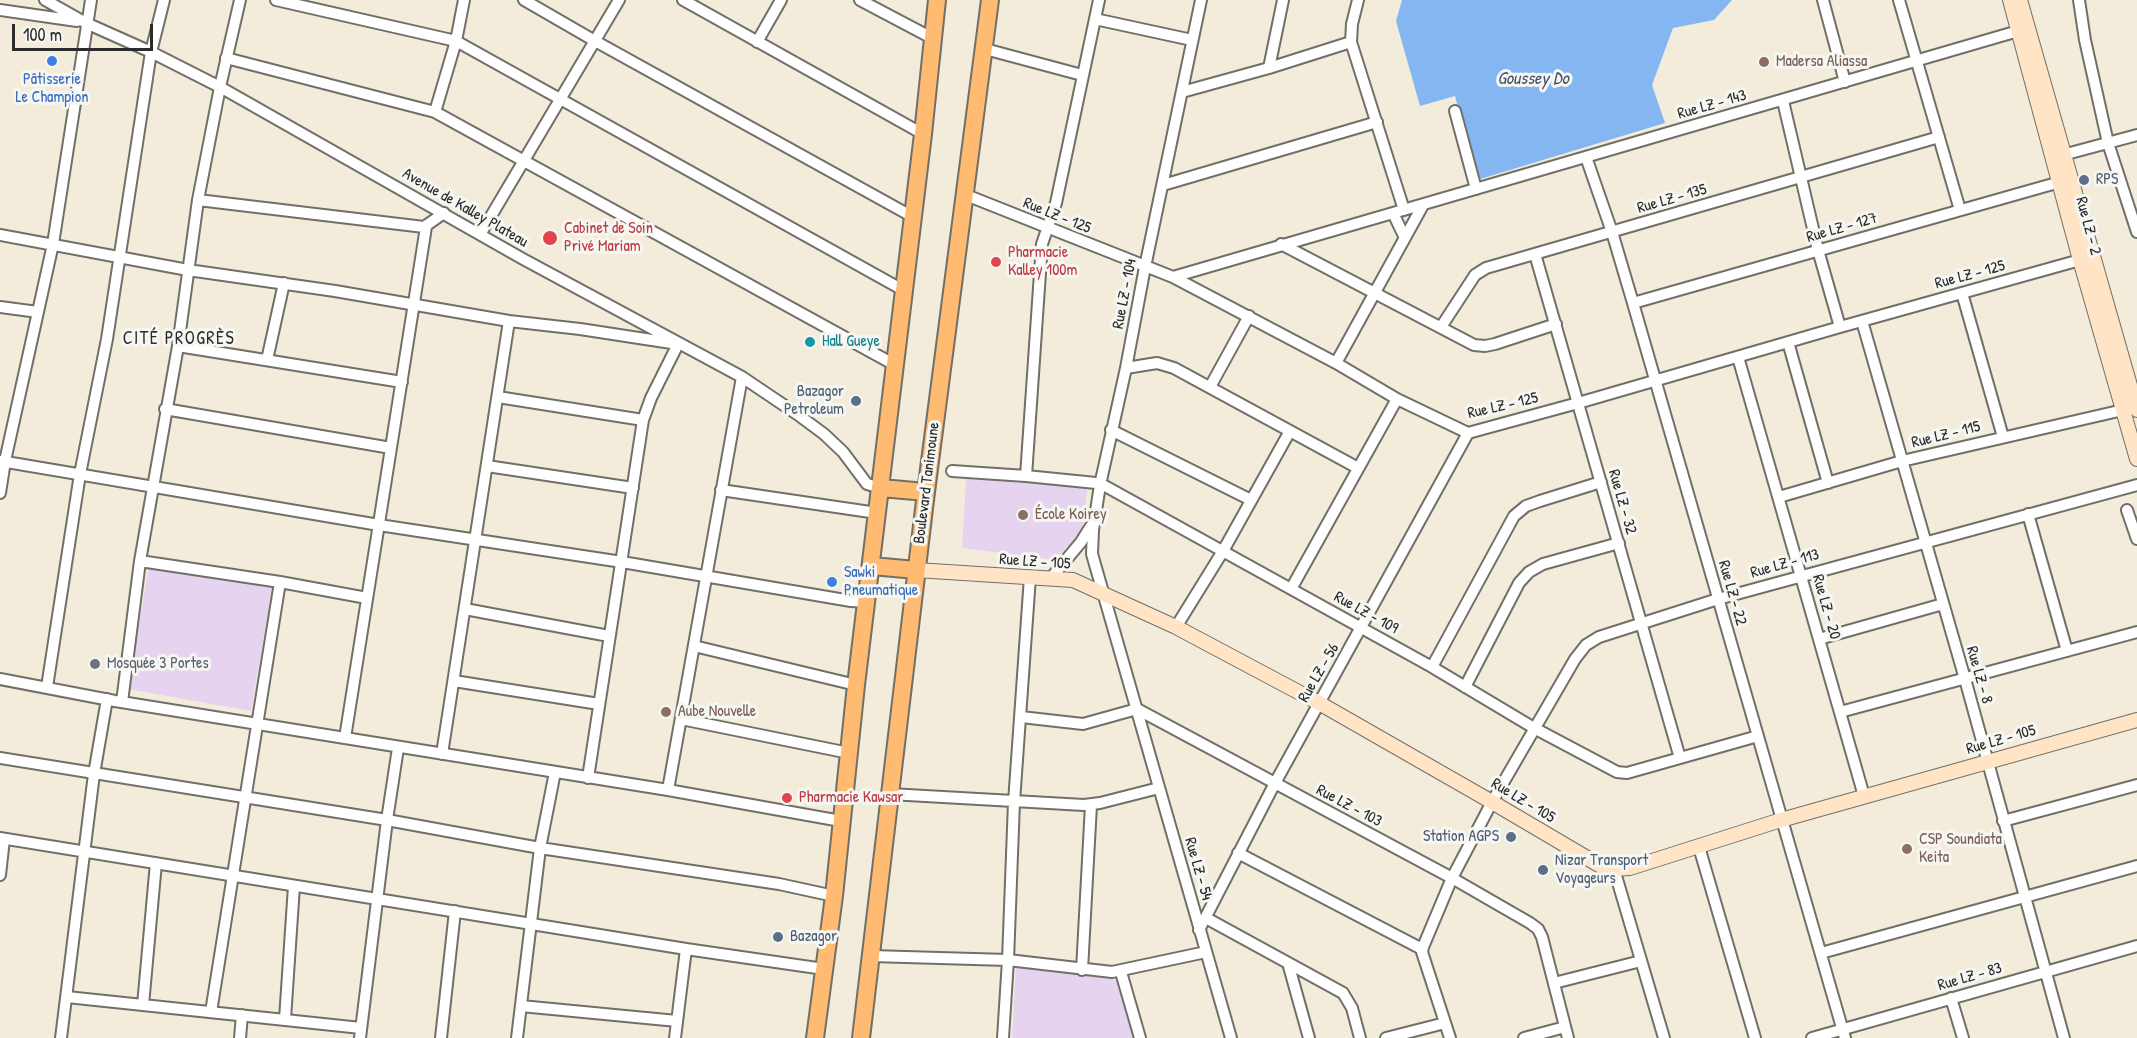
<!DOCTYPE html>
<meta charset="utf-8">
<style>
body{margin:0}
#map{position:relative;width:2137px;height:1038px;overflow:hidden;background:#f3ecdb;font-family:"Patrick Hand",sans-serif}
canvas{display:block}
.scale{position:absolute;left:12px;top:24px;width:141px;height:27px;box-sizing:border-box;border:3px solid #2b2b2b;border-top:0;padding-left:8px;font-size:18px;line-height:21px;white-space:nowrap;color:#2b2b2b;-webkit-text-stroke:4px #f6f6f2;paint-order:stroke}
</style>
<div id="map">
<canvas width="2137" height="1038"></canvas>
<div class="scale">100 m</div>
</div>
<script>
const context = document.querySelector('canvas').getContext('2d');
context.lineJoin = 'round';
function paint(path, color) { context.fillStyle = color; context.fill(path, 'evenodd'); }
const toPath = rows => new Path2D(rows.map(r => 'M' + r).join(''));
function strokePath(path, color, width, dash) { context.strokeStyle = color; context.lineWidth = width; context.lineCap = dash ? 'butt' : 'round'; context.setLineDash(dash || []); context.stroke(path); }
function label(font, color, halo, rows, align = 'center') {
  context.font = font + ' "Patrick Hand",sans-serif'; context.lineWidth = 6; context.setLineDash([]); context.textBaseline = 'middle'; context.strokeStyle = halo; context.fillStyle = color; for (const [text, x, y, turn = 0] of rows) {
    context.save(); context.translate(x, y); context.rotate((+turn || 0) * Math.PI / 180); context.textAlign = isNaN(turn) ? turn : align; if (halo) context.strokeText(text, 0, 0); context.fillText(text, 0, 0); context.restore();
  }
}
const built = toPath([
 [966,479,1088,485,1081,537,1070,550,1067,547,1055,560,962,548],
 [149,566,272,588,251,711,128,689],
 [1016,966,1119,978,1136,1038,1012,1038]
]);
const water = toPath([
 [1402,0,1732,0,1714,20,1673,28,1652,85,1665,123,1477,180,1455,96,1420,106,1396,21]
]);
const minor = toPath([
 [45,0,86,23,151,52,220,87,523,259,742,377,797,414,824,434,843,452,867,484,881,488],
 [276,0,456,41,903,290],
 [524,0,595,41,913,217],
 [683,0,923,134],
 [860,0,932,38],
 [1201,0,1145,267,1126,368,1100,485,1093,530,1092,554,1231,1038],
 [1358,0,1352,24,1351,42,1404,210],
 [1823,0,1845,82],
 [1899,0,1960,210],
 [2079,0,2085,40,2108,143,2137,232],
 [0,10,77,21],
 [1095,19,1192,40],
 [757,42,781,0],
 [985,49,1082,75],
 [226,58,435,112,895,365],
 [1269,68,1283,0],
 [1182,92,1269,68,1351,42],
 [1783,101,1818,250,1840,327],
 [1455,111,1476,189],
 [435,112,456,41,464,0],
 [2059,156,2137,135],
 [1586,157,1612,232,1633,303,1845,1038],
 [1163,185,1377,122],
 [966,195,1173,277,1336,363,1397,399,1468,433,1578,403,1840,327,2080,260],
 [198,200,424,227,444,213],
 [1393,213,1405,238],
 [481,233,619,0],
 [0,235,188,270,335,291,509,321,580,329,678,344,651,398,643,420,588,778],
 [1281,244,1474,345,1485,346,1495,344,1556,324],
 [1535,254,1680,758],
 [1173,277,2025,29],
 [1962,293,2003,437],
 [1633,303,2060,182],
 [0,307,38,312],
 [1862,321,1965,679,2064,1038],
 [1441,327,1475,275,1486,268,1939,137],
 [1788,342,1828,483],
 [178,346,402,382],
 [1738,357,1864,796],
 [267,360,284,283],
 [1336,363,1423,205],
 [1126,368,1157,363,1174,368,1358,468],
 [1210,387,1249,316],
 [498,397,643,420],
 [165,409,391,448],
 [1111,430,1251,500],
 [0,461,379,525,622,562,851,601,867,602],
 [487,466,633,488],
 [952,471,1026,476,1096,483,1105,486,1432,667,1534,728,1617,772,1627,773,1758,736],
 [1026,476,1042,244,1056,203,1099,0],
 [721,490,877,513],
 [0,493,5,461,53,244,91,0],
 [1779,497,1902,461,2123,410],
 [2127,510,2137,539],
 [2028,514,2067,651],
 [140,561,280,582,367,598],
 [1051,578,1081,542,1091,526],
 [1291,589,1397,399],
 [465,609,609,636],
 [1176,627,1223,551,1290,431],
 [1819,639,1943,604],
 [694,646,856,685],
 [1432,667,1514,516,1526,506,1540,501,1601,482],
 [0,679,115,701,668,790,841,821],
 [454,681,599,704],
 [47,687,80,474,107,339,151,52,164,0],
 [1465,687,1519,583,1529,572,1543,564,1619,543],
 [122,702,140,561,178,346,198,200,220,87,240,0],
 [1137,709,1452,878,1530,923,1538,929,1542,937,1568,1038],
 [1840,712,2137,632],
 [1021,717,1083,724,1137,709],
 [681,719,849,753],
 [345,738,426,227],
 [442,754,509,321],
 [0,758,387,820,540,848,779,884,834,896],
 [668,790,742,377],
 [890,794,1084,805,1100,803,1159,788],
 [2003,821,2137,785],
 [0,838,686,949,824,969],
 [1699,847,1755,1038],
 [1238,853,1422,949],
 [1614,869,1664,1038],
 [0,875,4,839],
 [1206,918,1343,993,1352,1008,1360,1038],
 [1199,930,1275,783,1468,433],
 [1821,953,2137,866],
 [871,956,1008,960,1112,972,1206,952],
 [1288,963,1309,1038],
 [1082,970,1091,805],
 [1121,972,1140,1038],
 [1554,983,1641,961],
 [67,997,361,1028],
 [1951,998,1963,1038],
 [143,1005,156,863],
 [521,1006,677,1021],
 [211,1012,280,582],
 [285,1019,294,886],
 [61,1038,94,774,107,699],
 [240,1038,242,1015],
 [360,1038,387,820,398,748],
 [441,1038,455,911],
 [517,1038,540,848,555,772],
 [675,1038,686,949],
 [1003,1038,1008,960,1014,802,1030,577],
 [1386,1038,1445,1023],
 [1450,1038,1422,952,1423,947,1452,878,1492,802,1575,659,1586,645,1599,637,1718,599,2137,485],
 [1524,1038,1565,1027],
 [1812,1038,2137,946]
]);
const secondary = toPath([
 [2010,0,2080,260,2137,459],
 [2020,0,2137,410],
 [916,570,1073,580,1176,627,1319,703,1492,802,1599,865,1614,869,1630,868,1781,820,2137,720]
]);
const primary = toPath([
 [881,488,926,492],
 [872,566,916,570],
 [815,1038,834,896,856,685,923,134,937,0],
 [861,1038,926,492,990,0]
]);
const markers = [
 [52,61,6,"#3f7fe0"],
 [1764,62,6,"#8d6e63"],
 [2084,180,6,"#5c6f8a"],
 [550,238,8,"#e0444e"],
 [996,262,6,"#e0444e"],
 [810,342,6,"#0f9aa8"],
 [856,401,6,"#5c6f8a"],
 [1023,515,6,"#8d6e63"],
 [832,582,6,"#3f7fe0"],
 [95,664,6,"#6b7280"],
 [666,712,6,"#8d6e63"],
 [787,798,6,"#e0444e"],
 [1511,837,6,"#5c6f8a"],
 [1907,849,6,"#8d6e63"],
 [1543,870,6,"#5c6f8a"],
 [778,937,6,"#5c6f8a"]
];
const educationNames = [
 ["Madersa Aliassa",1776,62],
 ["École Koirey",1035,515],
 ["Aube Nouvelle",678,712],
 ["CSP Soundiata",1919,840],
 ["Keita",1919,858]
];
const shopNames = [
 ["Pâtisserie",52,80],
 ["Le Champion",52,98],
 ["Sawki",844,573,"left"],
 ["Pneumatique",844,591,"left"]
];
const streetNames = [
 ["Rue LZ - 143",1712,105,-16],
 ["Rue LZ - 135",1672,199,-16],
 ["Avenue de Kalley Plateau",465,208,30],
 ["Rue LZ - 125",1057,216,22],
 ["Rue LZ - 2",2088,226,75],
 ["Rue LZ - 127",1842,228,-16],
 ["Rue LZ - 125",1970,275,-15],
 ["Rue LZ - 104",1125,294,-79],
 ["Rue LZ - 125",1503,406,-13],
 ["Rue LZ - 115",1946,435,-14],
 ["Boulevard Tanimoune",927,483,-83],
 ["Rue LZ - 32",1622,502,74],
 ["Rue LZ - 105",1035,562,4],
 ["Rue LZ - 113",1785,564,-16],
 ["Rue LZ - 22",1732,593,74],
 ["Rue LZ - 20",1826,607,74],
 ["Rue LZ - 109",1366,613,29],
 ["Rue LZ - 56",1319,673,-60],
 ["Rue LZ - 8",1979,675,74],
 ["Rue LZ - 105",2001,740,-16],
 ["Rue LZ - 105",1523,801,31],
 ["Rue LZ - 103",1349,806,28],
 ["Rue LZ - 54",1198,869,74],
 ["Rue LZ - 83",1970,977,-16]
];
const serviceNames = [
 ["RPS",2096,180],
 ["Bazagor",844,392,"right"],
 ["Petroleum",844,410,"right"],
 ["Station AGPS",1499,837,"right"],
 ["Nizar Transport",1555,861],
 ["Voyageurs",1555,879],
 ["Bazagor",790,937]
];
const healthNames = [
 ["Cabinet de Soin",564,229],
 ["Privé Mariam",564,247],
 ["Pharmacie",1008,253],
 ["Kalley 100m",1008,271],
 ["Pharmacie Kawsar",799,798]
];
const cultureNames = [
 ["Hall Gueye",822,342]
];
const worshipNames = [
 ["Mosquée 3 Portes",107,664]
];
const waterNames = [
 ["Goussey Do",1533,79]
];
const neighbourhoodNames = [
 ["CITÉ PROGRÈS",179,339]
];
paint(built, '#e6d3f0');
paint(water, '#84b7f1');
strokePath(minor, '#716f69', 14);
strokePath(secondary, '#716f69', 16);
strokePath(primary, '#716f69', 20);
strokePath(minor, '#fff', 10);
strokePath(secondary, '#ffe4c6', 14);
strokePath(primary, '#febb71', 16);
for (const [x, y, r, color] of markers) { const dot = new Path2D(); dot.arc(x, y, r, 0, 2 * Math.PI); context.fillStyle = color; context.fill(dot); strokePath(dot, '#f6f6f2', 2); }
label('16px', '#785e54', '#f6f6f2', educationNames, 'left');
label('16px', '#366cbe', '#f6f6f2', shopNames);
label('16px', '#2b2b2b', '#f6f6f2', streetNames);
label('16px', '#4e5e75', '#f6f6f2', serviceNames, 'left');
label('16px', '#be3a42', '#f6f6f2', healthNames, 'left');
label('16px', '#0d838f', '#f6f6f2', cultureNames, 'left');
label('16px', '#5b616d', '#f6f6f2', worshipNames, 'left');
label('italic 18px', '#465566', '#f6f6f2', waterNames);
context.letterSpacing = '1.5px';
label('18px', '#2b2b2b', '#f6f6f2', neighbourhoodNames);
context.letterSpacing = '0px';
</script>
